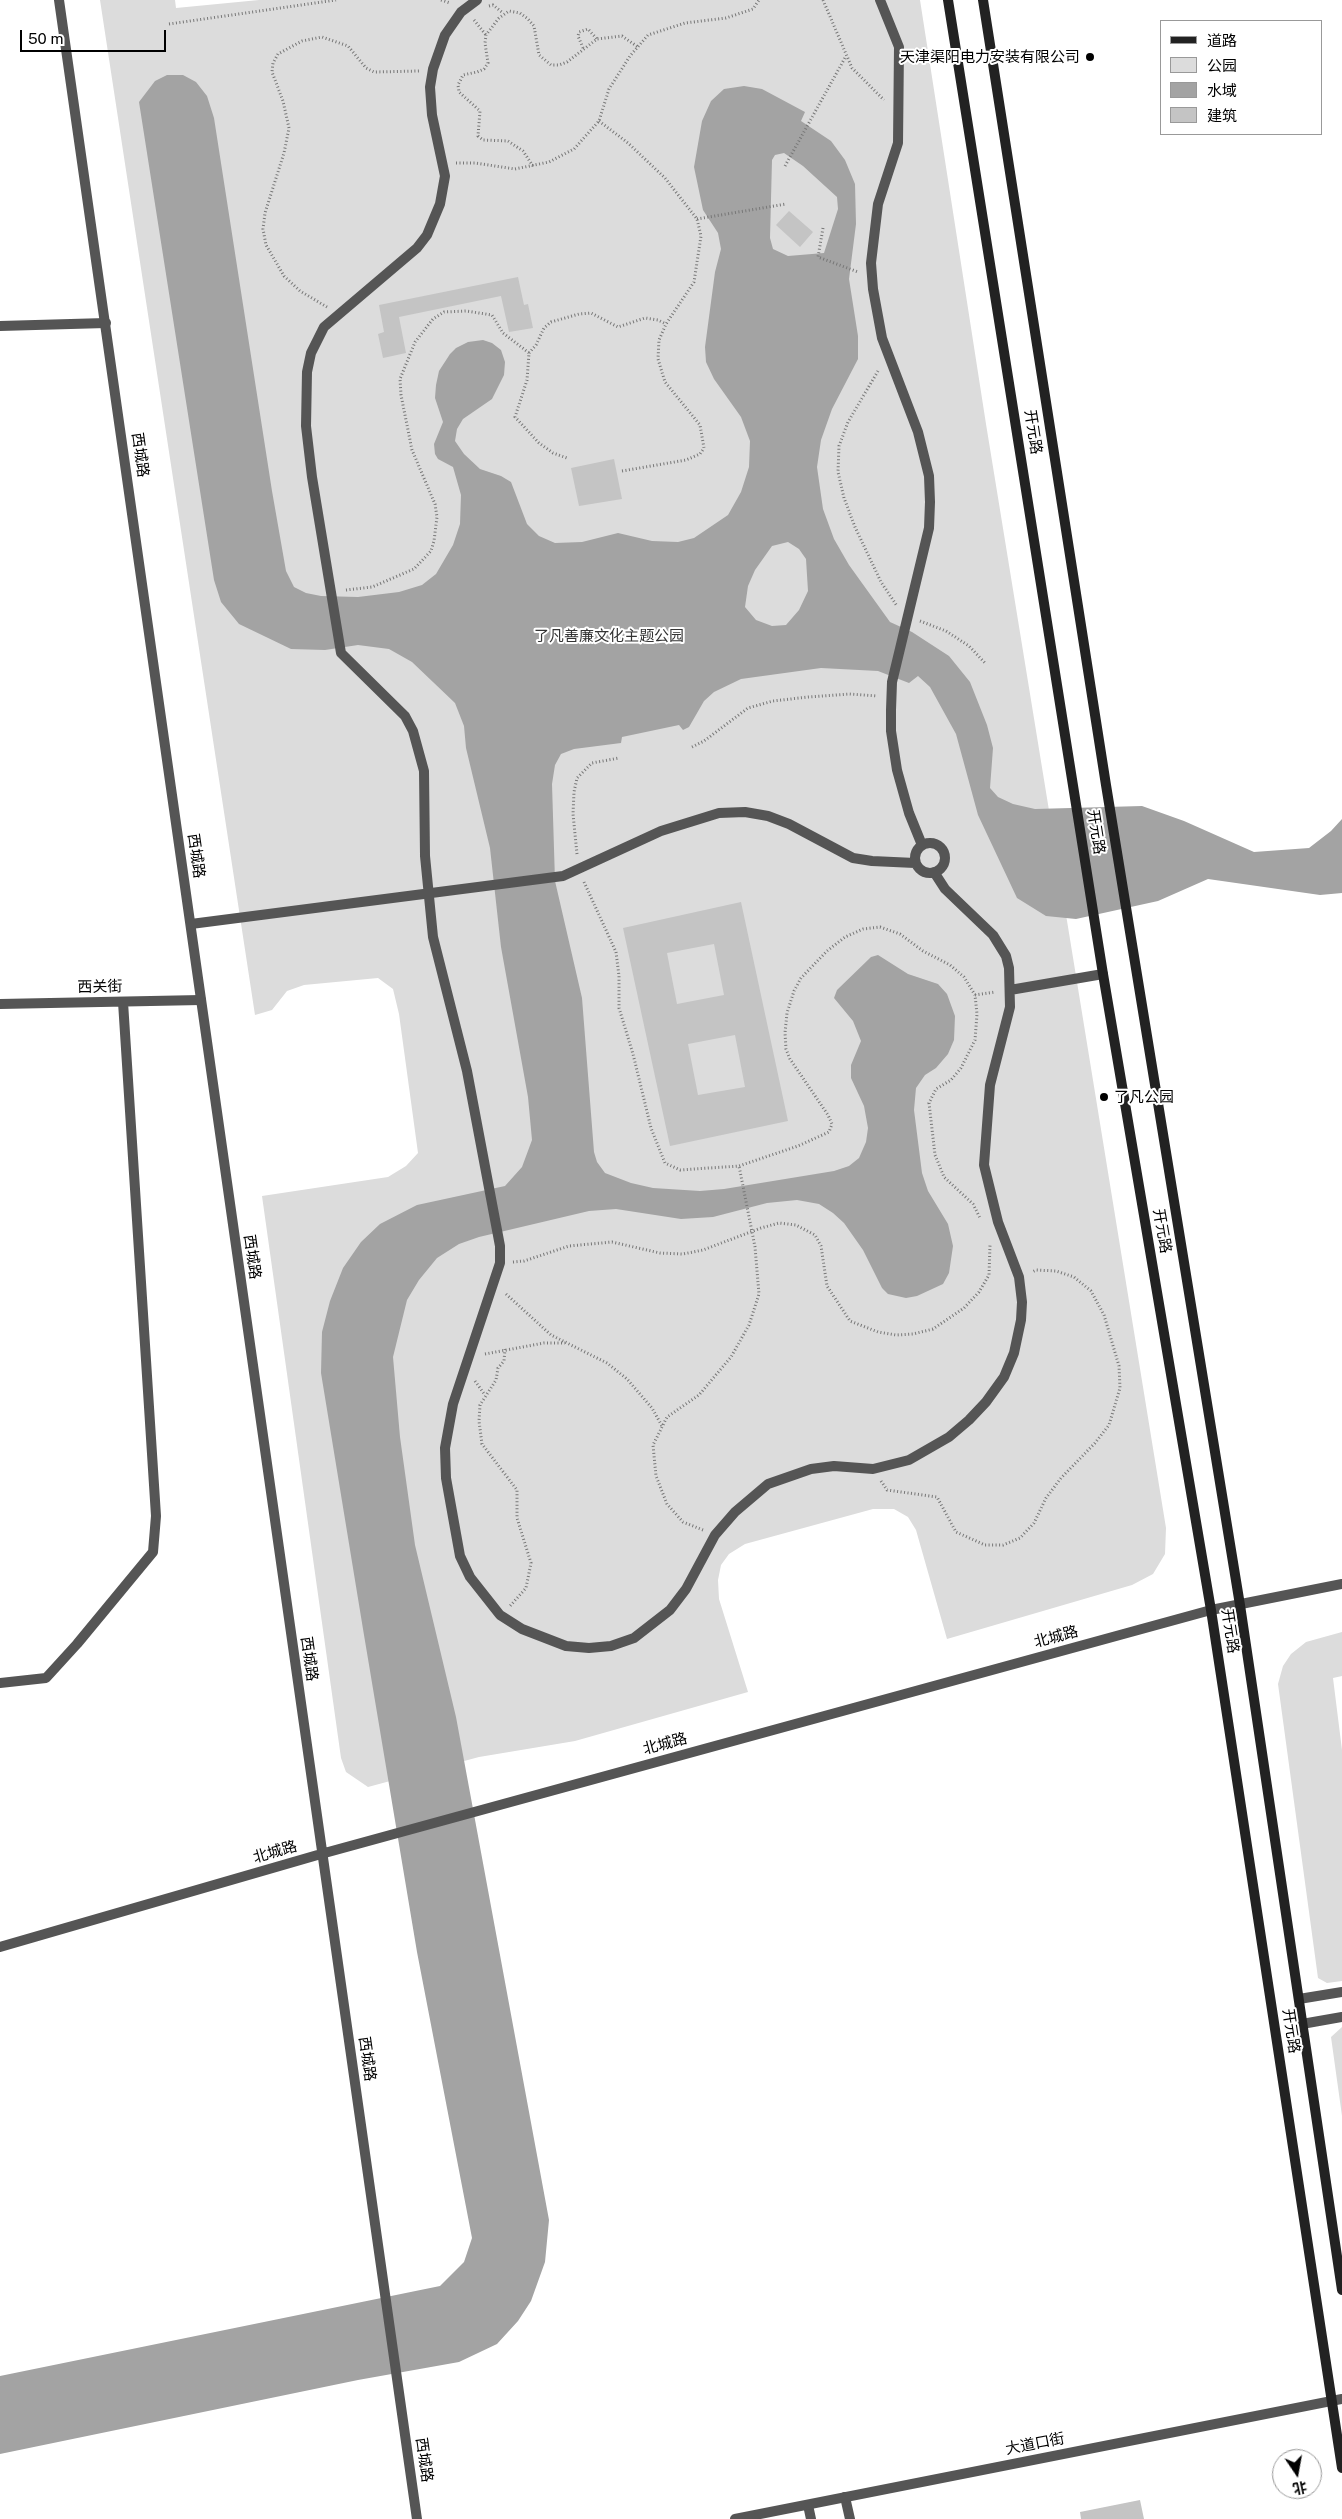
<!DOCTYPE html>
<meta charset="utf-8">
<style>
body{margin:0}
#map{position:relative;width:1342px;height:2519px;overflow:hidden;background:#fff;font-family:"Public Sans","Noto Sans SC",sans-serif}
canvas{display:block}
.legend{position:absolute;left:1160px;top:20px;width:162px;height:115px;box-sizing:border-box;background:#fff;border:1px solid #999;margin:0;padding:6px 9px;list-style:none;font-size:15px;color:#000}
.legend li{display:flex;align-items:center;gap:10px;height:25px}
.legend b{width:25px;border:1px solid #999}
.north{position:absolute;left:1272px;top:2449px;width:50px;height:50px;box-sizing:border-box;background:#fff;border:1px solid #999;border-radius:50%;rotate:168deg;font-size:14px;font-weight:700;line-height:20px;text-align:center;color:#000}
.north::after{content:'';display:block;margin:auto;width:18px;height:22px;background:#000;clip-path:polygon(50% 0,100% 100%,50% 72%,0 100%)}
.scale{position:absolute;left:20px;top:30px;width:146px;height:22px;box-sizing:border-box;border:2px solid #000;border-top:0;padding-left:6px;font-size:15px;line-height:18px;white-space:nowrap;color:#000;-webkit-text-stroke:4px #fff;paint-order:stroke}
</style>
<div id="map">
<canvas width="1342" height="2519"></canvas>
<ul class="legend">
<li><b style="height:6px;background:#222"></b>道路</li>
<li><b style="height:14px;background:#dcdcdc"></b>公园</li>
<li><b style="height:14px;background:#a3a3a3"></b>水域</li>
<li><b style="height:14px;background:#c4c4c4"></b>建筑</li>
</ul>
<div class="north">北</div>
<div class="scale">50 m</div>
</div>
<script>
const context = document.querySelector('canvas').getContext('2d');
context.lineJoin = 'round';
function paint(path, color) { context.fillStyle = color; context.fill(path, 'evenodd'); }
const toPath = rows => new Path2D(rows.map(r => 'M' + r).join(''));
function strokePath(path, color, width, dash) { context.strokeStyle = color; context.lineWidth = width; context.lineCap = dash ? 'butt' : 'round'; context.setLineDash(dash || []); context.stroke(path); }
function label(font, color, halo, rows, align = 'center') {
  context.font = font + ' "Public Sans","Noto Sans SC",sans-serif'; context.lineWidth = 4; context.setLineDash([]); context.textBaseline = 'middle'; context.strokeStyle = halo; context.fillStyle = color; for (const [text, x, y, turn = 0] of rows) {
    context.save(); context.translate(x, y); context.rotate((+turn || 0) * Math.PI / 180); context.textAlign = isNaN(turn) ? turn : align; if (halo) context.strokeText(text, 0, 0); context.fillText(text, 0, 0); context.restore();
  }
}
const green = toPath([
 [100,0,175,0,176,8,259,0,920,0,986,424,1166,1528,1165,1554,1153,1574,1132,1585,947,1639,916,1530,908,1517,894,1509,873,1509,745,1544,729,1554,721,1565,718,1580,719,1599,748,1692,575,1741,479,1757,368,1787,346,1772,341,1758,262,1196,388,1177,406,1166,418,1153,399,1014,393,989,378,978,304,985,287,991,272,1010,255,1015],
 [1342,1632,1342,1676,1333,1678,1342,1750,1342,1981,1327,1983,1318,1978,1278,1684,1283,1666,1291,1654,1306,1642],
 [1342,2027,1342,2116,1331,2037]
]);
const water = toPath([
 [167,75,183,75,196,82,207,96,214,118,272,491,286,571,294,587,306,593,321,596,358,597,399,592,422,585,436,574,453,545,460,524,461,495,453,467,438,459,435,454,434,444,443,422,435,398,436,385,439,371,450,354,456,348,468,342,483,340,492,343,501,350,505,362,504,375,492,399,463,419,457,429,455,441,464,454,480,469,501,476,511,482,527,524,539,536,555,543,582,542,618,533,652,541,678,542,694,538,728,515,741,492,749,467,750,441,741,417,714,379,706,362,705,347,715,272,721,249,718,233,703,210,694,167,702,121,711,101,724,89,744,86,762,89,805,112,801,121,831,141,845,160,855,184,856,224,849,279,858,336,858,359,832,409,821,440,817,467,823,509,834,539,849,565,890,622,912,632,949,656,970,682,987,725,993,748,990,788,998,797,1013,804,1035,809,1142,806,1184,821,1254,852,1309,848,1331,831,1342,819,1342,893,1320,895,1208,879,1158,901,1076,919,1046,916,1017,898,978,815,956,734,930,687,918,676,909,683,878,671,821,668,741,679,714,692,704,701,689,727,683,730,679,725,622,737,621,743,574,749,561,754,555,765,552,784,555,881,582,998,594,1152,597,1162,605,1173,631,1183,653,1188,700,1191,724,1189,834,1171,849,1166,859,1158,866,1142,868,1128,864,1106,851,1078,851,1065,861,1041,853,1021,834,998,837,990,871,957,878,955,908,974,938,984,947,994,955,1016,954,1040,948,1054,936,1068,925,1075,916,1088,914,1110,922,1173,928,1191,948,1224,953,1246,949,1273,943,1284,917,1296,906,1298,888,1294,882,1288,863,1250,844,1223,833,1213,819,1204,797,1200,767,1203,713,1217,681,1219,616,1209,589,1211,479,1237,459,1244,437,1258,419,1280,407,1300,393,1357,400,1437,415,1545,456,1717,549,2220,545,2262,531,2301,518,2321,497,2344,459,2362,358,2380,0,2454,0,2376,440,2286,464,2262,472,2238,417,1952,363,1629,321,1373,322,1332,330,1301,343,1268,361,1242,380,1224,417,1205,505,1186,522,1167,532,1140,528,1097,501,947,490,848,466,748,464,726,455,703,412,662,389,649,358,645,325,650,291,649,239,624,221,602,214,580,139,102,155,81],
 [784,153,803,166,837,197,838,209,824,253,788,256,773,249,770,238,772,160,775,155],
 [788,542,799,549,806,559,808,591,799,610,786,625,772,626,756,620,745,607,748,586,755,570,772,546]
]);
const building = toPath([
 [789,211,813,232,800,247,776,225],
 [518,277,524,305,528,304,533,328,509,332,501,296,399,317,406,353,383,358,378,334,384,332,379,305],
 [614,459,622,499,579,506,571,468],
 [741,902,788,1121,670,1146,623,928],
 [714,944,724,995,677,1004,667,953],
 [735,1035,745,1087,698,1095,688,1044],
 [1140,2500,1144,2519,1081,2519,1080,2512]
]);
const path = toPath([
 [441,0,450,3],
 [823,0,852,68,884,100],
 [489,6,493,5,503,13],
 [474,20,486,35],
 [169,24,336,0],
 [583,48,578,36,579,32,588,29,597,39],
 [599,121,628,143,665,178,697,219,701,236,694,282,666,324,659,340,658,359,665,382,700,425,704,448,700,454,686,460,622,471],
 [456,163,475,163,515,169,549,162,574,149,599,121,609,89,630,56,648,35,685,23,726,18,753,9,759,0],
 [533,166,523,151,508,141,483,140,478,136,480,111,459,92,458,85,463,75,477,72,484,69,488,63,485,43,486,35,499,18,509,11,520,13,528,19,534,26,539,55,551,65,559,65,567,62,597,39,622,36,638,47],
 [785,166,846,56],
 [697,219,786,204],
 [823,228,818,257,858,272],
 [327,307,300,291,284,276,266,245,263,229,265,213,284,153,289,128,283,101,272,72,273,63,278,54,289,48,302,41,322,37,348,46,366,68,374,72,420,71],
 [529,353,536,345,544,328,551,322,579,314,591,313,618,327,645,318,658,320,666,324],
 [878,371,848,422,839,446,838,472,844,498,855,527,881,582,897,606],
 [346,590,372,587,414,569,431,551,434,541,437,517,435,504,412,450,401,395,400,379,415,342,433,319,444,312,466,311,492,315,503,333,529,353,527,380,515,417,539,443,553,453,567,458],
 [920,621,946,631,969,646,986,664],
 [692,747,704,741,748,708,773,701,808,697,849,694,877,696],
 [577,854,573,814,574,792,577,778,592,763,619,758],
 [584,882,616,952,619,976,619,1008,633,1054,651,1128,665,1163,680,1170,739,1166,798,1146,829,1132,832,1124,828,1115,790,1059,786,1049,785,1033,787,1013,794,991,801,978,827,951,845,937,863,929,880,927,900,934,923,951,950,965,964,977,975,995,977,1014,975,1040,961,1068,951,1080,936,1089,929,1103,935,1155,944,1177,973,1204,980,1218],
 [975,995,995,992],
 [513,1262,524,1261,569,1246,612,1242,660,1253,683,1254,703,1250,761,1228,779,1223,796,1225,815,1235,821,1246,827,1286,850,1321,878,1332,896,1335,913,1334,933,1329,964,1308,979,1292,989,1275,990,1245],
 [506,1294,551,1335,607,1363,627,1379,652,1408,662,1426],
 [505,1349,504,1361,498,1368,496,1380,480,1405,479,1421,482,1444,517,1490,517,1518,531,1563,526,1588,510,1606],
 [485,1354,544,1343,565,1343],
 [475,1381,485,1395],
 [881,1481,887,1490,937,1497,956,1532,985,1545,1003,1545,1020,1538,1034,1523,1046,1498,1061,1478,1095,1443,1109,1425,1120,1388,1119,1366,1104,1315,1091,1291,1074,1277,1056,1271,1036,1270,1032,1272],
 [703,1530,683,1522,667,1504,656,1476,653,1445,667,1417,699,1395,731,1357,749,1325,759,1294,755,1247,739,1166]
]);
const service = toPath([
 [477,0,461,12,445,35,433,69,430,87,432,115,445,176,440,204,427,235,417,248,324,327,311,353,307,372,306,426,312,477,341,653,405,716,413,731,424,771,425,856,433,937,467,1071,500,1246,500,1263,453,1404,445,1448,446,1478,460,1556,470,1577,500,1615,522,1629,566,1646,589,1648,611,1646,634,1638,670,1610,686,1589,715,1535,735,1512,768,1484,811,1469,834,1466,873,1469,909,1460,949,1437,969,1420,986,1402,1004,1377,1014,1353,1021,1320,1022,1302,1019,1277,998,1222,984,1165,990,1085,1010,1007,1009,968,1006,956,993,935,945,889,934,872],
 [880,0,899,47,898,143,878,204,871,263,873,289,882,338,918,432,929,476,930,502,929,528,892,682,891,710,891,731,897,770,909,813,922,845],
 '915 858a15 15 0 1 1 30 0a15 15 0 1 1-30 0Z',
 [191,924,563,876,661,831,719,813,745,812,768,816,789,824,853,858,872,861,915,863],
 [1010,990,1103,974]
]);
const minor = toPath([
 [0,326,106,323],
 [0,1004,201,1000],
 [0,1683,46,1678,77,1644,153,1552,156,1516,123,1002],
 [1299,1999,1342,1992],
 [1302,2024,1342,2017],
 [845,2497,850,2519],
 [808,2505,811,2519]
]);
const tertiary = toPath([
 [59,0,417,2519],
 [0,1947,321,1854,1211,1610,1342,1584],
 [735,2519,1342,2399]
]);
const secondary = toPath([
 [948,0,1103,974,1211,1610,1342,2468],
 [983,0,1106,785,1240,1605,1342,2290]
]);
const markers = [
 [1090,57,5,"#000"],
 [1104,1097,5,"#000"]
];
const poiNames = [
 ["天津渠阳电力安装有限公司",1080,57],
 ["了凡公园",1114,1097,"left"]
];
const streetNames = [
 ["开元路",1033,432,81],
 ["西城路",140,455,82],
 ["开元路",1096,832,81],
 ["西城路",196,856,82],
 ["西关街",100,987,-1],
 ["开元路",1162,1231,80],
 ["西城路",252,1257,82],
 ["开元路",1230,1631,81],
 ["北城路",1056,1637,-15],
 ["西城路",309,1659,82],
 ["北城路",665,1744,-15],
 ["北城路",275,1852,-16],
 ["开元路",1291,2031,81],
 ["西城路",367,2059,82],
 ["大道口街",1035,2444,-11],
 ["西城路",424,2460,82]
];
const parkNames = [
 ["了凡善廉文化主题公园",609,636]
];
paint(green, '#dcdcdc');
paint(water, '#a3a3a3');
paint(building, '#c4c4c4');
strokePath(path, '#777', 3, [1, 2.5]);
strokePath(service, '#555', 10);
strokePath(minor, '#555', 10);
strokePath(tertiary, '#555', 10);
strokePath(secondary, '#222', 10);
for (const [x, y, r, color] of markers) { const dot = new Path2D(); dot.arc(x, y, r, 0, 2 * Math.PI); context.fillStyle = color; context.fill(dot); strokePath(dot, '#fff', 2); }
label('15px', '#000', '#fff', poiNames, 'right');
label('15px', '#000', '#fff', streetNames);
label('15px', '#333', '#fff', parkNames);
</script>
